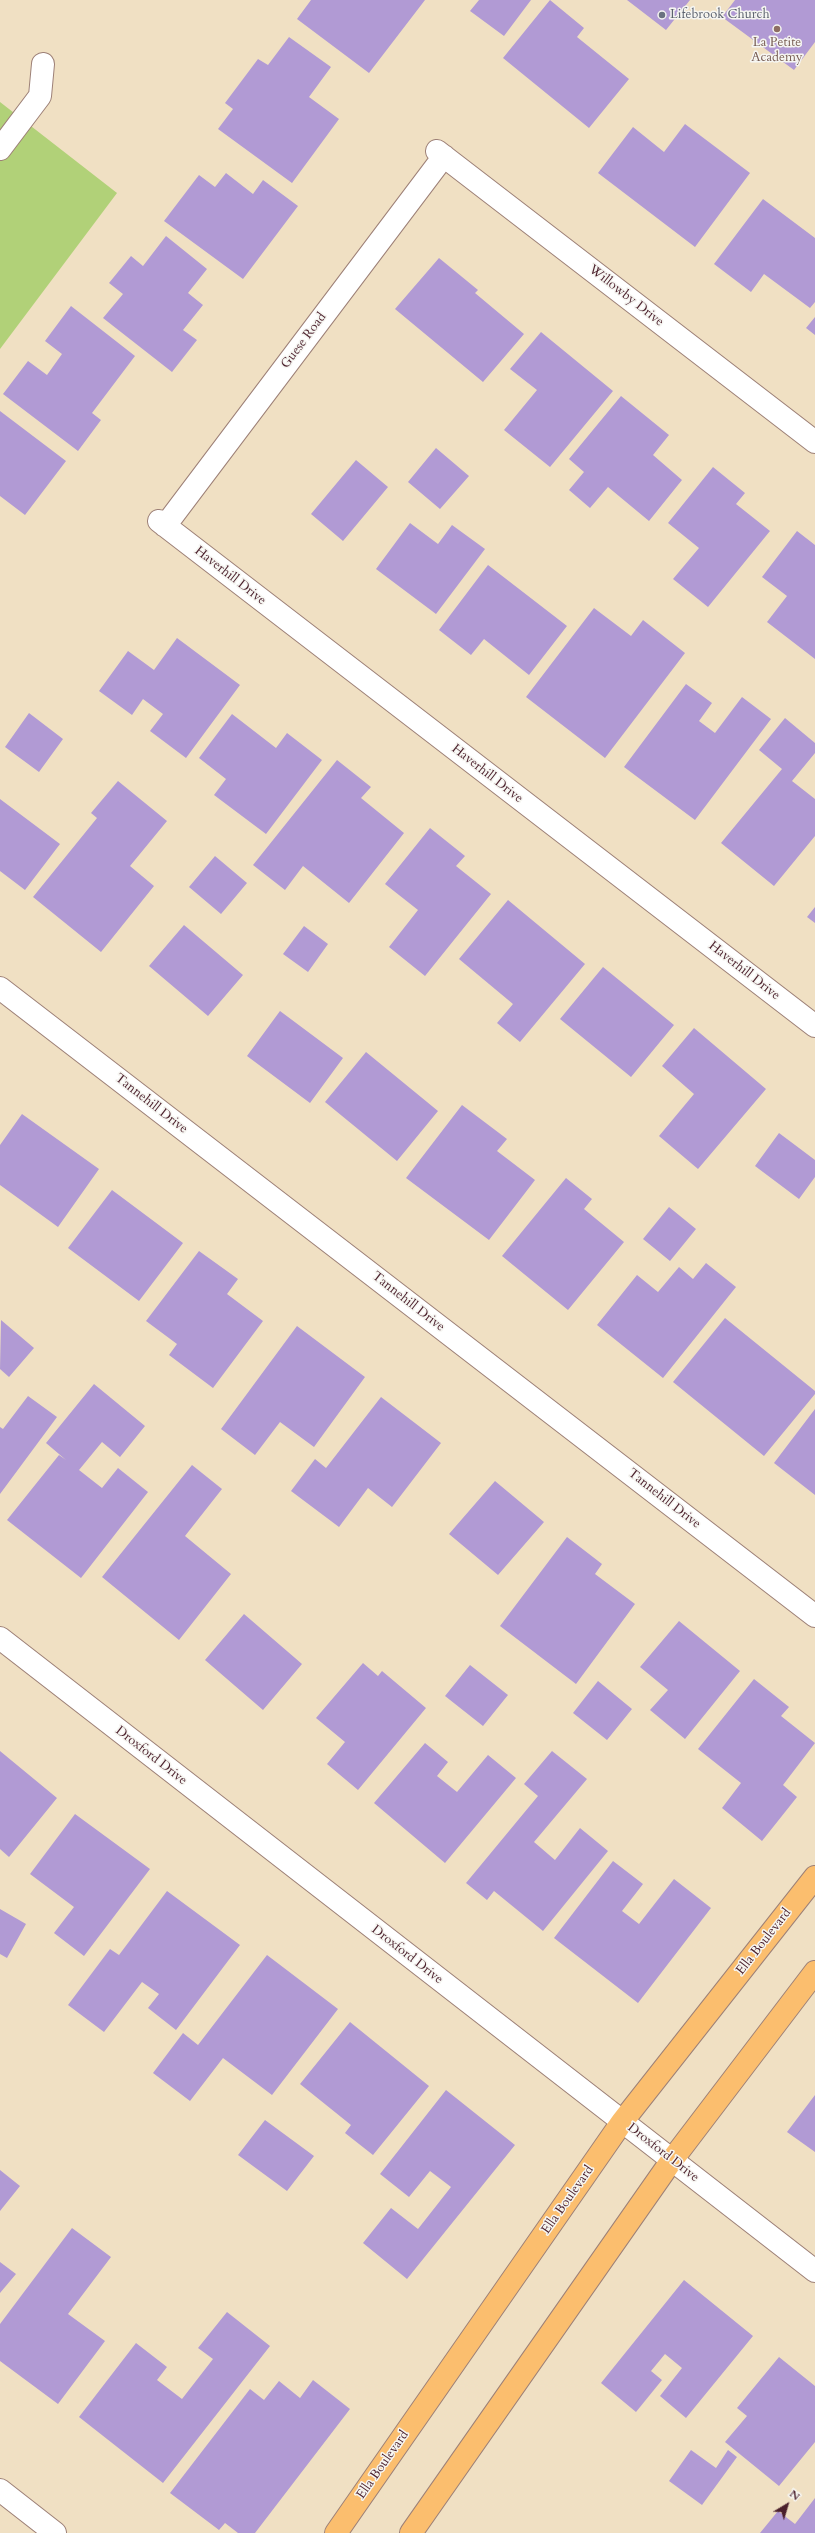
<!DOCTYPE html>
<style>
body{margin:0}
#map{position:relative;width:815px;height:2533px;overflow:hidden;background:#f0e0c3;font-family:Cardo,serif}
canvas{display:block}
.north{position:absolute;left:767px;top:2485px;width:40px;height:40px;-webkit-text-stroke:3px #f6f6f2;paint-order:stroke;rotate:38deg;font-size:11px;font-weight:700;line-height:16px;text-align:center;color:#4a1f2b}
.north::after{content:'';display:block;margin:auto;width:14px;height:18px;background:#4a1f2b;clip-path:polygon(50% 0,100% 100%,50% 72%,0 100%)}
</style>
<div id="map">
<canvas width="815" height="2533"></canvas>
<div class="north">N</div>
</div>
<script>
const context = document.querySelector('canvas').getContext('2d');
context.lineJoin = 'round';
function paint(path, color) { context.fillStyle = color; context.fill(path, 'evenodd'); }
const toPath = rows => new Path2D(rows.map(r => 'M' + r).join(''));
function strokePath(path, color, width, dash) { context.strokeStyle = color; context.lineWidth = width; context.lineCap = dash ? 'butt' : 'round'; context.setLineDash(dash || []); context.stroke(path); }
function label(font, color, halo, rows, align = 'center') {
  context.font = font + ' Cardo,serif'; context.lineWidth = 3; context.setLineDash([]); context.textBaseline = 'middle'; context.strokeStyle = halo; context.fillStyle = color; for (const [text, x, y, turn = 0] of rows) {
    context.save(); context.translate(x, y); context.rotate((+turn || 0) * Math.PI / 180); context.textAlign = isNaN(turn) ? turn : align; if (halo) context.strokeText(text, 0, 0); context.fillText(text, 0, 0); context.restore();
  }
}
const green = toPath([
 [0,102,117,193,0,349]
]);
const building = toPath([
 [311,0,425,0,369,73,297,19],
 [479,0,531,0,504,36,470,11],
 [550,0,584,28,577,37,629,79,589,128,503,58],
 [627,0,690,0,666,30],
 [735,0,815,0,815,42,794,70,722,17],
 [289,37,331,67,309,97,339,119,292,183,218,129,233,109,225,103,258,59,268,65],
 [685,124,750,173,695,247,598,173,633,127,664,152],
 [226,173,253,194,263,180,298,206,243,279,164,221,199,175,215,187],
 [763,199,815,238,815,302,810,308,764,274,751,292,714,264],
 [166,236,207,269,188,293,203,305,183,330,197,340,172,372,103,318,123,294,109,283,131,256,143,266],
 [439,258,478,290,475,293,524,334,483,382,395,309],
 [71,306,135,356,92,413,101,420,78,451,3,394,28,361,47,375,62,354,45,341],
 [815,317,815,335,806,328],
 [541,332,613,391,550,467,504,430,537,390,510,369],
 [621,396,669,435,653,455,682,480,649,521,608,487,590,508,569,490,584,472,569,459],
 [0,411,66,461,25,515,0,496],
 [436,448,469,476,440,509,408,482],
 [356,460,388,487,343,541,311,514],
 [713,467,745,493,736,504,770,531,708,607,673,579,699,548,668,523],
 [410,523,438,544,452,525,485,549,436,614,376,569],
 [797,531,815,545,815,659,767,622,787,596,762,577],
 [488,565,567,626,529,675,484,639,471,655,439,630],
 [594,608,631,636,643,620,685,653,605,758,526,697],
 [177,638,240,685,186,758,150,731,163,714,143,699,132,715,99,691,128,651,154,670],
 [686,684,712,703,699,721,715,733,742,697,771,719,695,820,624,767],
 [29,713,63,739,39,772,5,747],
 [232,714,276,748,287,733,322,760,266,834,214,795,226,779,199,758],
 [785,718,815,743,815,753,792,781,815,799,815,836,774,886,721,843,782,769,759,750],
 [337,760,371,787,361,798,404,833,349,903,303,866,285,890,253,865],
 [118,781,167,821,130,866,154,886,101,952,33,897,97,818,91,813],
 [0,799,60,844,25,890,0,871],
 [430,828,465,856,456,866,491,894,425,976,389,947,418,910,385,884],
 [215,856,247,883,221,914,189,887],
 [508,900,585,964,520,1042,497,1023,513,1004,459,959],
 [815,907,815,923,807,917],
 [184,925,243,975,208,1016,149,966],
 [304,926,328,944,308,972,283,954],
 [603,967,674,1025,631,1077,560,1019],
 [280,1011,343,1058,310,1103,247,1056],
 [694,1028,766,1089,698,1169,659,1136,694,1094,662,1066],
 [366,1052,438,1111,397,1161,325,1102],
 [462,1105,507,1139,497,1151,535,1180,489,1240,406,1178],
 [22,1114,99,1169,58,1227,0,1185,0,1145],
 [779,1133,815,1160,815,1177,799,1199,755,1166],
 [566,1178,592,1199,584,1209,624,1242,568,1310,502,1256],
 [112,1190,183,1243,139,1301,68,1248],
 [669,1207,696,1229,670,1261,643,1239],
 [199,1251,238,1279,227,1294,263,1321,213,1388,169,1355,177,1344,146,1321],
 [706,1263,736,1287,663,1378,597,1325,637,1275,658,1292,679,1267,693,1279],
 [725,1318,815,1391,815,1394,764,1456,673,1382],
 [1,1320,34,1348,9,1377,0,1369],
 [297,1326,365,1377,314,1447,280,1422,255,1455,221,1429],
 [94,1384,145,1426,120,1457,102,1442,79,1470,102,1488,118,1468,148,1492,81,1578,7,1520,59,1455,66,1460,46,1443],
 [28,1396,57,1417,0,1494,0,1427,3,1429],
 [381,1397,441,1443,392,1507,368,1488,339,1527,291,1491,315,1459,326,1468],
 [815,1409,815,1495,774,1463],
 [192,1465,222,1489,185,1536,231,1574,179,1640,102,1577],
 [495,1481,544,1522,498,1575,449,1534],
 [567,1537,602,1564,595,1574,635,1604,576,1684,500,1626],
 [244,1614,302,1664,263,1710,205,1660],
 [679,1621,740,1671,685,1739,650,1710,668,1690,640,1667],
 [363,1663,378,1676,382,1671,426,1708,358,1790,327,1764,345,1742,316,1718],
 [470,1665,508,1695,483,1726,445,1696],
 [754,1679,789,1707,781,1716,815,1743,783,1785,797,1797,762,1841,722,1808,741,1783,698,1749],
 [598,1681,632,1709,607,1740,573,1713],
 [425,1743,448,1762,437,1776,457,1792,488,1755,516,1778,445,1863,374,1803],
 [0,1751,57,1798,9,1857,0,1849],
 [552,1751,587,1779,534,1842,555,1860,580,1828,608,1851,543,1931,494,1891,487,1900,466,1883,538,1796,524,1784],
 [75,1814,150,1869,84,1956,54,1933,74,1907,30,1874],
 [613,1861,643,1884,622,1911,639,1924,674,1879,711,1908,638,2003,554,1938],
 [167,1891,240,1945,176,2030,148,2008,159,1994,142,1982,104,2032,68,2005,110,1949,119,1955],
 [0,1909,26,1924,7,1958,0,1954],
 [267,1955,338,2009,272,2095,223,2058,190,2101,153,2073,183,2033,198,2045],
 [350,2022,429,2086,373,2155,345,2133,351,2125,300,2084],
 [446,2090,515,2145,407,2279,363,2243,391,2208,418,2229,451,2187,430,2171,409,2197,380,2174],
 [815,2095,815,2152,787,2132],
 [265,2120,314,2156,287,2191,238,2155],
 [0,2170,20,2186,0,2211],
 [72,2228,111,2257,68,2314,105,2341,58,2404,0,2361,0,2324],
 [0,2262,16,2274,0,2293],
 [684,2280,753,2336,686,2418,660,2396,682,2368,665,2354,651,2371,662,2380,636,2412,601,2383],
 [227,2312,270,2346,163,2483,79,2417,136,2343,167,2367,157,2380,182,2399,213,2359,198,2348],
 [779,2357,815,2386,815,2442,779,2486,725,2442,747,2416,737,2408],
 [313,2380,350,2409,255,2533,238,2533,225,2523,219,2530,170,2493,250,2389,264,2400,279,2381,300,2398],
 [691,2450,716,2468,728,2450,737,2457,702,2505,669,2481],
 [815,2498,815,2533,760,2533,778,2511,795,2524]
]);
const minor = toPath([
 [0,149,40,96,43,64],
 [437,151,815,442],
 [159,521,815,1026],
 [165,526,444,156],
 [0,988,815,1616],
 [0,1638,815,2271],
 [0,2490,55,2533]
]);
const major = toPath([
 [336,2533,622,2122,815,1877],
 [411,2533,672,2160,815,1972]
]);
const markers = [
 [662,15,4,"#6b7280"],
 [777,29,4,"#8d6e63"]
];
const worshipNames = [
 ["Lifebrook Church",670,15]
];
const educationNames = [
 ["La Petite",777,43],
 ["Academy",777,58]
];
const streetNames = [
 ["Willowby Drive",626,296,38],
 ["Guese Road",304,341,-53],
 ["Haverhill Drive",230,576,38],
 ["Haverhill Drive",487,774,38],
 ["Haverhill Drive",744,971,38],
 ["Tannehill Drive",151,1104,38],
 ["Tannehill Drive",408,1302,38],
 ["Tannehill Drive",664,1499,38],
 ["Droxford Drive",151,1756,38],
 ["Ella Boulevard",764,1942,-52],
 ["Droxford Drive",407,1955,38],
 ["Droxford Drive",663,2153,38],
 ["Ella Boulevard",568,2200,-55],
 ["Ella Boulevard",383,2465,-55]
];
paint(green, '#b1d178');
paint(building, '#b19ad4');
strokePath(minor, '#9d8077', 24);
strokePath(major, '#9d8077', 24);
strokePath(minor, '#fff', 22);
strokePath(major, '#fbbe6e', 22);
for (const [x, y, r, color] of markers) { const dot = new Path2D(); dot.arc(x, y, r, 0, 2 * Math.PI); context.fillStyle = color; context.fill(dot); strokePath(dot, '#f6f6f2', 1.5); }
label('13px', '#5b616d', '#f6f6f2', worshipNames, 'left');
label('13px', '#785e54', '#f6f6f2', educationNames);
label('13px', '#4a1f2b', '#f6f6f2', streetNames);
</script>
